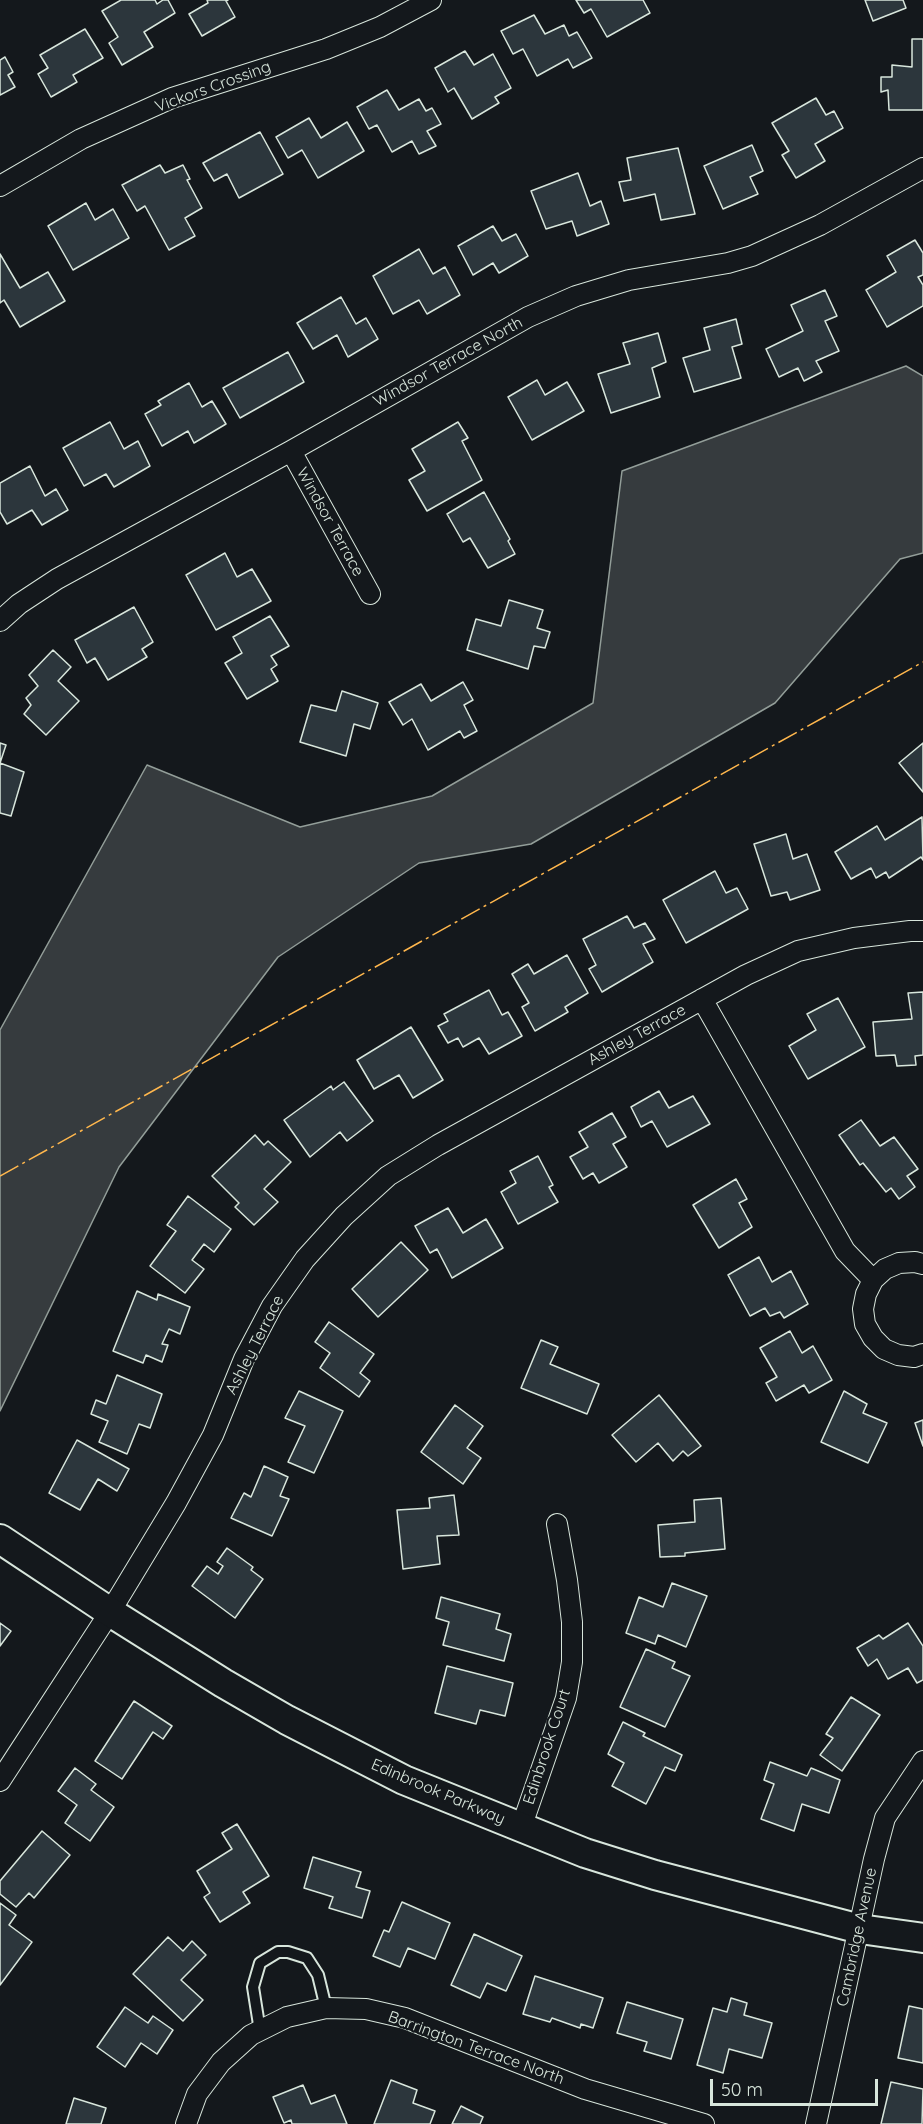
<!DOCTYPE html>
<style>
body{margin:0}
#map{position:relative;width:923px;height:2124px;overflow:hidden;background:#14181c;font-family:Quicksand,sans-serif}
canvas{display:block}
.scale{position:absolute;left:710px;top:2079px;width:168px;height:27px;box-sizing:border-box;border:3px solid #d8e6dc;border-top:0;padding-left:8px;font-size:18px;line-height:21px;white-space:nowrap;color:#d8e6dc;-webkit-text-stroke:4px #14181c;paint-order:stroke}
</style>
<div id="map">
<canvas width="923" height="2124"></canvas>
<div class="scale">50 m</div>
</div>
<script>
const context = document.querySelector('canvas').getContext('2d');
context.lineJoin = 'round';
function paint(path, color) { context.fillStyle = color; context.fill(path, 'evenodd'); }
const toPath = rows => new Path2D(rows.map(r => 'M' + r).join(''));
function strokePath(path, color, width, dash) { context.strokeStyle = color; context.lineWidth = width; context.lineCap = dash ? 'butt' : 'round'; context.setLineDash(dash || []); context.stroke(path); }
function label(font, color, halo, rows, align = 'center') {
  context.font = font + ' Quicksand,sans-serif'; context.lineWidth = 4.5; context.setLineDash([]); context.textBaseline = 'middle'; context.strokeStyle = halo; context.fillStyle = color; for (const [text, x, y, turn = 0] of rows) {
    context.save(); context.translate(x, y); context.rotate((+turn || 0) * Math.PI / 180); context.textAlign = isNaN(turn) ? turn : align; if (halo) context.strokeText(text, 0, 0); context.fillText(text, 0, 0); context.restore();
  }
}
const water = toPath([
 [906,366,923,376,923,553,900,559,775,703,531,844,419,863,278,957,119,1167,0,1411,0,1030,147,765,300,827,432,796,593,703,622,471,906,366]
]);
const building = toPath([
 [121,0,155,0,157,4,163,0,168,0,175,13,144,32,153,47,122,65,109,43,118,37,102,11,121,0],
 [207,0,228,0,226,1,235,17,202,36,189,14,208,3,207,0],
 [576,0,643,0,650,13,607,37,591,9,584,13,576,0],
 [865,0,903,0,906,8,873,21,865,0],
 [534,15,545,34,564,25,569,36,577,32,592,58,573,68,568,59,537,76,523,49,513,54,501,31,534,15],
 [85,29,103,58,73,75,77,82,51,97,38,74,48,68,40,55,85,29],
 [912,39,923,39,923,110,889,110,888,90,881,92,881,77,892,77,892,65,912,67,912,39],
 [465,51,474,65,493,54,511,88,495,97,499,103,472,119,454,88,448,92,435,68,465,51],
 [5,57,13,72,8,75,15,87,0,95,0,60,5,57],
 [387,90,399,110,419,99,426,111,432,108,441,124,427,131,436,146,419,154,412,141,392,152,377,125,369,129,357,107,387,90],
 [816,98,826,115,834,111,843,128,815,144,825,161,796,178,782,155,789,151,772,123,816,98],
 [309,118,321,138,347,122,364,151,318,178,302,150,288,158,276,137,309,118],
 [260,132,283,174,239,198,227,174,214,181,203,163,260,132],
 [752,145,763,171,750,177,758,194,723,209,704,166,752,145],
 [678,148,695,214,661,220,655,194,624,201,619,182,631,180,627,158,678,148],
 [160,165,165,173,183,165,190,179,187,180,202,208,185,218,195,236,169,250,145,206,137,211,122,185,160,165],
 [578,173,590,206,601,201,609,224,577,236,572,221,546,229,531,191,578,173],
 [86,203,95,220,113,209,129,238,73,270,48,226,86,203],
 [493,226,502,241,516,234,528,256,499,273,493,263,473,275,458,246,493,226],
 [915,240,923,253,923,275,918,277,923,285,923,306,887,327,866,290,896,272,887,256,915,240],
 [419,249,433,274,445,267,460,295,427,314,419,300,393,314,373,276,419,249],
 [0,254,20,288,48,272,65,301,20,327,4,300,0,303,0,254],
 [825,290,837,316,825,321,839,351,816,361,822,372,804,381,798,368,779,377,766,349,803,331,791,305,825,290],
 [341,297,356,324,366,318,378,339,348,357,337,335,313,349,297,323,341,297],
 [736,319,742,344,732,347,741,378,694,392,683,358,710,350,704,328,736,319],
 [658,333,666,362,652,368,660,397,611,413,598,374,630,364,623,343,658,333],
 [288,352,304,382,240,418,223,388,288,352],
 [537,380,545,395,567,382,584,411,532,440,508,397,537,380],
 [189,383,202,407,212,401,226,424,194,443,188,431,162,446,145,414,161,405,158,401,189,383],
 [110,422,124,449,138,441,150,466,114,487,106,474,84,486,63,448,110,422],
 [458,422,468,438,462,441,482,480,427,511,409,480,425,471,412,449,458,422],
 [30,466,45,496,56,489,68,510,42,525,32,510,7,524,0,512,0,483,30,466],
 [484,492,510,539,508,541,515,554,488,568,470,538,463,542,447,514,484,492],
 [225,553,237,577,252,569,271,601,216,630,186,575,225,553],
 [509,600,543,610,537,628,550,632,545,648,534,646,528,669,467,650,476,619,501,626,509,600],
 [134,607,153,642,142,649,147,657,108,680,95,658,87,663,75,640,134,607],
 [270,616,289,646,271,656,277,665,271,669,278,681,247,699,225,663,242,653,233,637,270,616],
 [53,650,71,667,58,681,79,701,46,735,24,714,31,705,26,698,38,686,29,675,53,650],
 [463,682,473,700,464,705,477,731,464,738,460,731,428,750,412,719,403,725,389,702,421,684,431,701,463,682],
 [342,691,378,703,370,729,354,724,346,756,300,742,311,705,336,711,342,691],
 [0,743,6,745,0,763,24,772,11,816,0,813,0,743],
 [923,743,923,792,899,763,923,743],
 [922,817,923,860,921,857,889,878,886,872,876,878,871,868,851,879,835,852,877,826,885,840,922,817],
 [786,834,793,859,807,854,820,890,790,900,787,892,771,896,754,844,786,834],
 [715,871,726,893,737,888,748,909,686,943,663,900,715,871],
 [627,916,634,928,645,923,655,939,643,944,653,962,602,992,589,969,596,965,583,939,627,916],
 [567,955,588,993,565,1007,568,1012,535,1031,522,1007,529,1003,512,974,528,964,534,974,567,955],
 [489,990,502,1015,508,1012,522,1036,489,1054,479,1038,463,1047,458,1038,448,1043,438,1026,448,1021,444,1014,489,990],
 [923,992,923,1055,915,1056,916,1065,897,1066,895,1055,876,1056,873,1022,912,1019,908,993,923,992],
 [838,998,865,1047,808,1079,789,1046,816,1030,807,1014,838,998],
 [411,1027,443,1080,413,1098,399,1075,374,1089,357,1060,411,1027],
 [344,1082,373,1121,347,1141,340,1132,310,1157,284,1120,331,1086,333,1090,344,1082],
 [659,1091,669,1108,693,1096,710,1124,667,1147,652,1121,641,1127,631,1107,659,1091],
 [612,1113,626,1137,613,1144,627,1167,599,1183,593,1173,583,1179,570,1157,588,1147,579,1132,612,1113],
 [861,1120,880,1146,894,1137,918,1169,907,1176,915,1187,899,1199,891,1188,886,1192,863,1163,860,1165,839,1135,861,1120],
 [255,1135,264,1145,268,1141,291,1162,264,1189,278,1202,254,1225,235,1207,239,1203,212,1176,255,1135],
 [538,1156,553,1185,549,1187,558,1202,518,1224,501,1192,516,1183,510,1171,538,1156],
 [736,1179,747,1199,739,1203,752,1227,719,1248,693,1205,736,1179],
 [188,1196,231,1229,214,1252,204,1244,192,1260,204,1269,185,1293,150,1266,176,1231,167,1225,188,1196],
 [448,1208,463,1233,486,1219,503,1248,452,1278,437,1249,430,1253,415,1226,448,1208],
 [401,1242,428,1270,378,1317,352,1289,401,1242],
 [759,1257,772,1282,791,1271,808,1304,784,1318,780,1312,770,1316,765,1308,750,1316,728,1275,759,1257],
 [137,1291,157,1300,158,1294,190,1307,180,1334,169,1329,162,1344,168,1345,162,1362,146,1355,143,1363,113,1351,137,1291],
 [329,1322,374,1354,360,1373,370,1381,359,1397,320,1368,330,1353,315,1342,329,1322],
 [790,1331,802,1353,813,1346,832,1380,809,1393,804,1385,776,1401,766,1383,777,1377,760,1348,790,1331],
 [541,1340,558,1347,550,1364,599,1384,587,1414,521,1388,541,1340],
 [117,1375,162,1394,150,1428,139,1424,127,1454,99,1442,108,1421,91,1414,96,1400,106,1404,117,1375],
 [299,1391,343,1411,314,1473,288,1462,305,1426,285,1418,299,1391],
 [844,1391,867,1404,863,1413,887,1423,868,1463,821,1442,844,1391],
 [659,1395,701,1446,688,1456,683,1451,673,1461,658,1443,636,1462,612,1435,659,1395],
 [455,1405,483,1426,467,1448,481,1458,463,1484,421,1452,455,1405],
 [923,1420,923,1446,915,1423,923,1420],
 [77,1440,129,1469,117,1491,98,1479,80,1510,49,1493,77,1440],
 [264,1466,288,1477,280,1496,289,1499,272,1536,231,1518,244,1493,251,1497,264,1466],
 [454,1495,459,1535,437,1536,440,1564,403,1569,397,1510,430,1508,429,1498,454,1495],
 [721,1498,725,1549,685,1553,685,1556,660,1557,658,1525,695,1522,694,1500,721,1498],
 [227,1548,253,1567,251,1570,263,1579,235,1618,192,1586,207,1566,218,1574,223,1566,217,1562,227,1548],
 [672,1583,707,1596,686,1647,658,1635,655,1644,626,1633,639,1597,663,1607,672,1583],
 [441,1597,500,1614,496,1629,511,1634,504,1661,443,1645,449,1622,436,1618,441,1597],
 [0,1623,11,1631,0,1646,0,1623],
 [908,1623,923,1646,923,1680,917,1683,908,1668,888,1679,877,1659,868,1666,857,1648,879,1635,883,1639,908,1623],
 [646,1649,675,1662,672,1668,690,1676,665,1727,620,1707,646,1649],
 [447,1666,513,1683,505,1716,480,1710,476,1724,435,1713,447,1666],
 [851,1697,880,1715,842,1771,820,1755,833,1738,826,1734,851,1697],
 [134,1701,172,1726,163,1739,153,1732,122,1779,95,1761,134,1701],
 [623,1722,645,1733,643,1736,682,1755,675,1771,665,1767,646,1804,612,1786,624,1763,608,1754,623,1722],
 [770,1762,807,1776,811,1768,840,1780,829,1813,802,1804,794,1831,761,1819,774,1784,764,1780,770,1762],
 [75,1768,96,1784,91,1790,114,1807,90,1841,65,1823,77,1805,58,1791,75,1768],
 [237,1824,269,1876,243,1892,250,1903,220,1922,204,1897,210,1893,197,1871,232,1849,222,1833,237,1824],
 [42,1831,70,1855,34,1898,29,1893,16,1907,0,1894,0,1881,42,1831],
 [313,1857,361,1872,356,1887,370,1891,362,1918,329,1908,333,1897,304,1888,313,1857],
 [402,1902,450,1923,435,1959,408,1948,400,1967,373,1956,384,1930,389,1932,402,1902],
 [0,1903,16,1915,9,1925,32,1942,0,1985,0,1903],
 [474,1934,522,1956,506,1991,487,1983,480,1998,451,1985,474,1934],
 [168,1937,183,1951,192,1941,206,1955,181,1980,203,2000,183,2021,133,1974,168,1937],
 [535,1976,603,1998,593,2028,581,2024,580,2028,552,2018,550,2022,523,2014,535,1976],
 [731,1998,747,2003,744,2015,772,2023,762,2058,729,2049,723,2073,697,2065,713,2008,727,2012,731,1998],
 [627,2002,683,2019,671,2059,644,2051,647,2042,617,2033,627,2002],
 [909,2006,923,2009,923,2063,898,2058,909,2006],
 [125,2007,148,2023,153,2016,173,2030,157,2054,141,2043,125,2067,97,2047,125,2007],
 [391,2080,417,2090,413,2103,435,2111,430,2124,374,2124,391,2080],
 [891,2082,923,2089,922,2124,881,2124,891,2082],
 [303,2085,311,2104,335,2095,347,2124,292,2124,291,2120,284,2123,273,2097,303,2085],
 [74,2098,106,2108,101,2124,66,2124,74,2098],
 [461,2106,483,2117,480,2124,452,2124,461,2106]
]);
const lane = toPath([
 [260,2031,253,1987,260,1963,278,1952,288,1952,307,1958,318,1975,326,2008]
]);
const street = toPath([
 [0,186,81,139,172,98,326,49,380,27,431,0],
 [291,451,370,594],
 [0,621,19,604,57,579,291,451,528,317,576,296,629,280,728,263,752,256,820,225,923,168],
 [702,999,845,1251,873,1280],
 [923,1264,915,1262,899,1263,885,1269,873,1280,866,1294,863,1309,865,1324,873,1338,884,1349,898,1355,914,1357,923,1354],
 [0,1781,110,1612,176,1503,213,1435,244,1359,272,1306,305,1259,344,1216,388,1176,438,1145,746,975,798,951,854,938,910,931,923,931],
 [521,1828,566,1698,572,1662,572,1622,567,1580,557,1524],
 [186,2124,197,2094,221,2062,251,2035,287,2017,326,2008,366,2009,405,2018,585,2089,704,2124],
 [816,2124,874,1859,885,1818,923,1761]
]);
const secondary = toPath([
 [0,1539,110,1612,223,1683,287,1720,404,1780,585,1853,655,1875,860,1929,923,1938]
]);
const power = toPath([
 [0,1176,923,662]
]);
const streetNames = [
 ["Vickors Crossing",213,87,-20],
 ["Windsor Terrace North",448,362,-29],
 ["Windsor Terrace",330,522,61],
 ["Ashley Terrace",637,1035,-29],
 ["Ashley Terrace",255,1345,-63],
 ["Edinbrook Court",547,1747,-72],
 ["Edinbrook Parkway",438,1792,23],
 ["Cambridge Avenue",857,1937,-78],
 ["Barrington Terrace North",476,2048,20]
];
paint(water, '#363b3e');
strokePath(water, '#939e99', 1.5);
paint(building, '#2c363c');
strokePath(building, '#d8e6dc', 1.5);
strokePath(lane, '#d8e6dc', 14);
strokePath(street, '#d8e6dc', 22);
strokePath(secondary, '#d8e6dc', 32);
strokePath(lane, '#14181c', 10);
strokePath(street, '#14181c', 20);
strokePath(secondary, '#14181c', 28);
strokePath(power, '#ffb74d', 1.5, [21, 4.5, 3, 4.5]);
label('16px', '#d8e6dc', '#14181c', streetNames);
</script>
